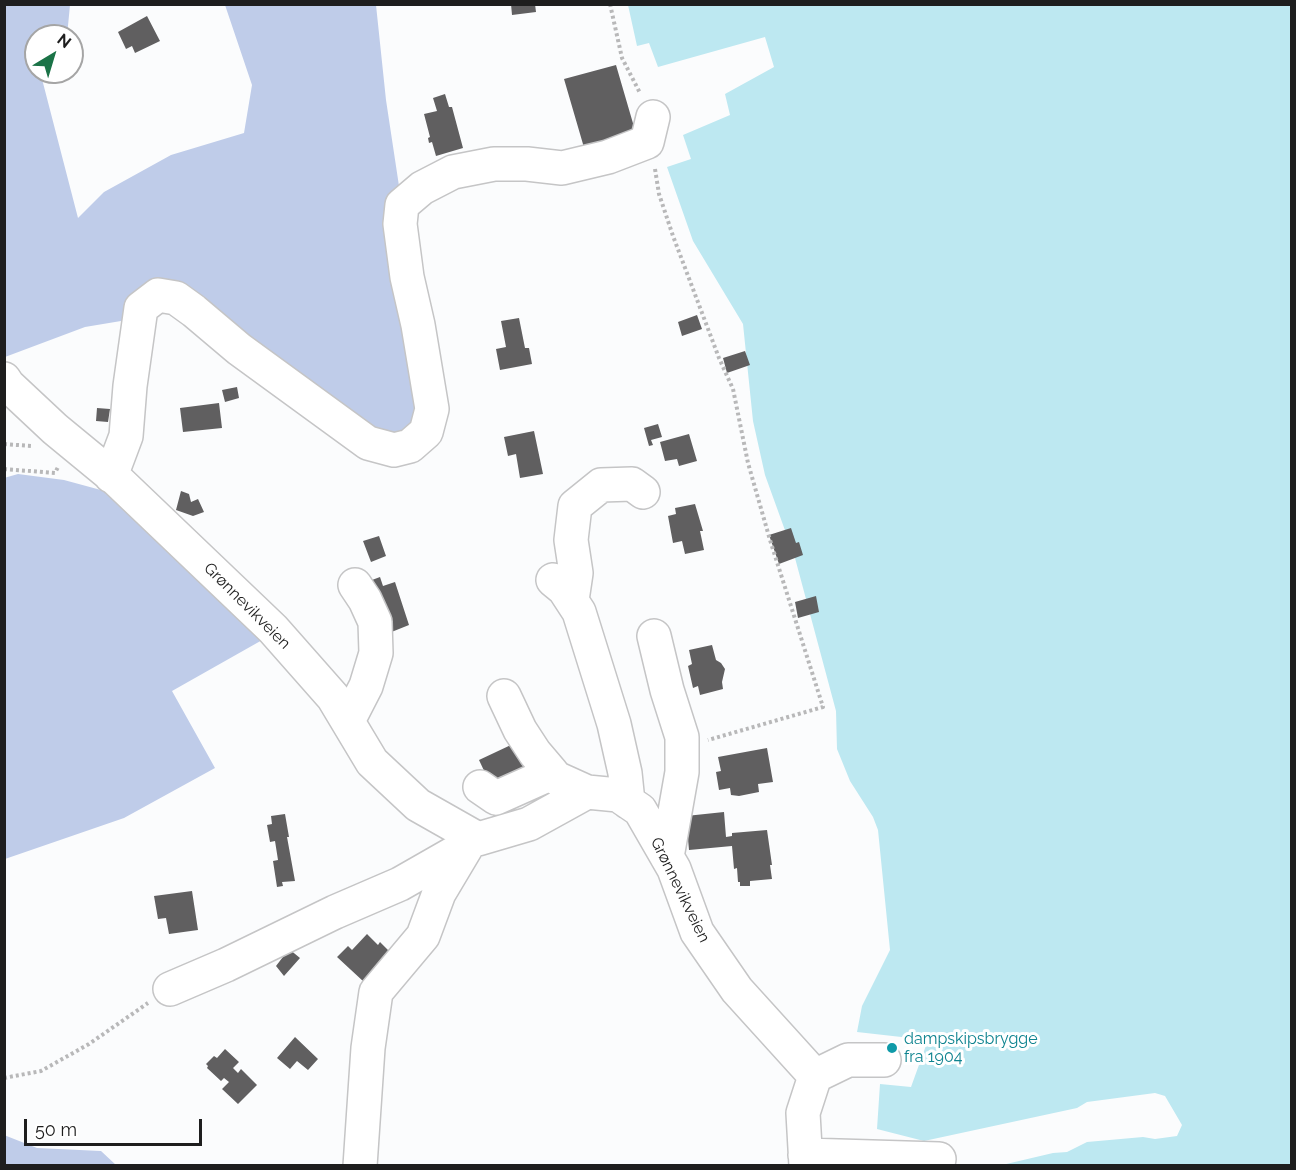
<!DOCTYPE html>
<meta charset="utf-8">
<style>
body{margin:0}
#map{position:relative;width:1296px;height:1170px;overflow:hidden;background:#fbfcfd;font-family:Raleway,sans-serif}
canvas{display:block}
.frame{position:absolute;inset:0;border:6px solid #1e1e1e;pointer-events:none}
.north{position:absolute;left:24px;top:24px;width:60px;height:60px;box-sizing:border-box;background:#fff;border:2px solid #a5a5a5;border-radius:50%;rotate:38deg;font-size:16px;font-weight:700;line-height:24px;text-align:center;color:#1e1e1e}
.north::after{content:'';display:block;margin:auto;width:21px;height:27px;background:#1b7347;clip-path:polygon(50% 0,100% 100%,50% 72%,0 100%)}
.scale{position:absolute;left:24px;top:1119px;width:178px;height:27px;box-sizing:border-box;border:3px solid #1e1e1e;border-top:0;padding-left:8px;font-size:18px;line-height:21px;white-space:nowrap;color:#1e1e1e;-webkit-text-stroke:4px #fff;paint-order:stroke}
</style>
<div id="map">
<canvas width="1296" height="1170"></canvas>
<div class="frame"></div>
<div class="north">N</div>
<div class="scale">50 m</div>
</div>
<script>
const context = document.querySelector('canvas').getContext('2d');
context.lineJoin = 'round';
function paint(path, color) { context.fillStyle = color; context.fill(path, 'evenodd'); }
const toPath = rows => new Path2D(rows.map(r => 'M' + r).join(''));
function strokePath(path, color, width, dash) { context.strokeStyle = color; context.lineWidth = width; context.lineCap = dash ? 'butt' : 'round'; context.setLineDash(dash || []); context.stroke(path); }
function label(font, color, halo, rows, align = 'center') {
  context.font = font + ' Raleway,sans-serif'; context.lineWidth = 6; context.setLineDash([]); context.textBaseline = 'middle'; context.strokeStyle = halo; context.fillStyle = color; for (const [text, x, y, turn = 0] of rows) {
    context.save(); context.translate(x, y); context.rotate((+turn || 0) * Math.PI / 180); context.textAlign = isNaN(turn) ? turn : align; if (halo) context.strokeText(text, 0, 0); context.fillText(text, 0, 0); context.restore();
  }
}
const green = toPath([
 [5,5,70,5,67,36,36,36,36,72,46,72,42,79,78,218,104,192,171,155,244,133,252,85,225,5,376,5,386,100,399,186,387,204,407,316,417,428,385,440,179,292,127,320,85,327,5,357],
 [18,474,64,480,123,496,264,639,172,691,215,768,124,818,5,859,4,478],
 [4,1135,37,1148,101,1151,116,1165,5,1165]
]);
const water = toPath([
 [628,5,1291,5,1291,1165,1002,1165,1053,1153,1067,1152,1087,1142,1143,1137,1155,1139,1177,1136,1182,1125,1165,1096,1155,1093,1087,1102,1077,1108,924,1141,877,1129,880,1084,911,1087,928,1040,857,1032,862,1006,890,950,878,830,873,817,850,781,837,749,836,711,795,558,765,475,753,421,743,324,693,241,667,167,691,159,683,135,730,115,725,94,774,67,765,37,658,67,649,43,637,46]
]);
const building = toPath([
 [511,4,535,4,536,12,512,15],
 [147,16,160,41,135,53,132,46,126,49,118,32],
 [616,65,637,137,585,151,564,79],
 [445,94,449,107,452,107,463,148,436,156,432,142,429,143,428,138,430,137,424,114,437,111,433,98],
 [697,315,702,329,682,336,678,322],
 [519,318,525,348,529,348,532,364,500,370,496,349,506,347,501,321],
 [745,351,750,365,727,373,723,358],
 [237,387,239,398,225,402,222,390],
 [219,403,222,428,183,432,180,408],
 [97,408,110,409,108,422,96,421],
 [658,424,662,437,651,440,653,445,649,446,644,428],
 [534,431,543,474,520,478,516,454,508,456,504,437],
 [689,434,697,461,679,466,677,459,665,461,660,442],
 [181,491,189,494,191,502,198,499,204,512,193,516,176,510],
 [695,504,703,531,700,531,704,550,685,554,682,541,673,543,668,516,676,514,675,508],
 [791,528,796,543,799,542,803,555,779,564,769,535],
 [379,536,386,556,371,562,363,541],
 [380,577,383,586,395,582,409,625,389,633,364,583],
 [816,596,819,612,798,618,795,602],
 [712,645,716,660,721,663,725,669,722,682,723,689,700,695,698,686,693,688,688,666,692,664,689,650],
 [513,744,528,776,494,792,479,760],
 [767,748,773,782,758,784,759,792,739,796,731,795,730,788,719,790,716,772,721,771,718,757],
 [724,812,726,837,732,836,732,833,767,830,772,865,770,865,772,879,750,881,750,886,740,886,740,882,738,882,737,868,734,869,732,846,689,850,686,816],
 [285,814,289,837,287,837,295,881,282,882,283,886,277,887,273,861,278,860,275,841,270,842,267,825,272,824,271,816],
 [192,891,198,930,169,934,166,918,158,919,154,896],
 [367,934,378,945,380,942,391,953,364,982,337,957,348,946,352,950],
 [289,949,300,958,284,976,276,966],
 [295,1037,318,1059,308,1070,297,1061,290,1069,277,1058],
 [225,1049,239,1062,233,1068,238,1073,241,1069,257,1085,238,1104,222,1089,229,1082,224,1078,221,1081,207,1068,208,1066,206,1064,214,1056,217,1058]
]);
const path = toPath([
 [610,4,622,58,640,93],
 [655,169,659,194,673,236,719,358,733,389,748,463,770,540,823,707,708,740],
 [4,444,31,446],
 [4,469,55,473,58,467],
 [4,1078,41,1071,89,1044,148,1003]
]);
const minor = toPath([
 [4,379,8,385,55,429,117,480,273,629,333,697,372,762,418,805,478,839,529,824,587,792,618,795,640,810,674,869,697,932,737,990,815,1076],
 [111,476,126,436,130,386,141,308,158,295,176,298,194,311,239,349,368,443,394,450,410,446,426,432,432,409,418,325,407,277,400,224,402,205,422,188,453,172,494,164,527,164,562,168,608,157,647,142,653,117],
 [553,580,564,589,579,612,614,724,625,773,628,802],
 [572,600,576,573,571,540,575,506,601,485,632,484,643,492],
 [654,636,667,690,682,737,682,772,667,857],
 [504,696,520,730,535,753,552,773,556,778,587,792],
 [348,721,366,686,376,653,375,622,365,600,355,585],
 [480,787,496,798,552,773],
 [170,989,226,965,335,912,400,884,463,848],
 [805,1155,939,1159],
 [360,1166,368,1048,376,992,423,936,439,893,467,846],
 [806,1166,803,1113,815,1076,848,1060,884,1060]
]);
const markers = [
 [892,1048,6,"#0f9aa8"]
];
const streetNames = [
 ["Grønnevikveien",247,606,45],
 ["Grønnevikveien",680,890,64]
];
const cultureNames = [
 ["dampskipsbrygge",904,1039],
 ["fra 1904",904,1057]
];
paint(green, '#bfcce9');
paint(water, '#bde8f1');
paint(building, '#605f60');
strokePath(minor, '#c5c5c6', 36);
strokePath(path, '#b8b8b9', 4, [3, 3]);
strokePath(minor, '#fff', 33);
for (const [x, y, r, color] of markers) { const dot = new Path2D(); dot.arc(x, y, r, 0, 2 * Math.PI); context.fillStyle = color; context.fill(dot); strokePath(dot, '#fff', 2); }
label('16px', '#1e1e1e', '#fff', streetNames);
label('16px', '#0d838f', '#fff', cultureNames, 'left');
</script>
